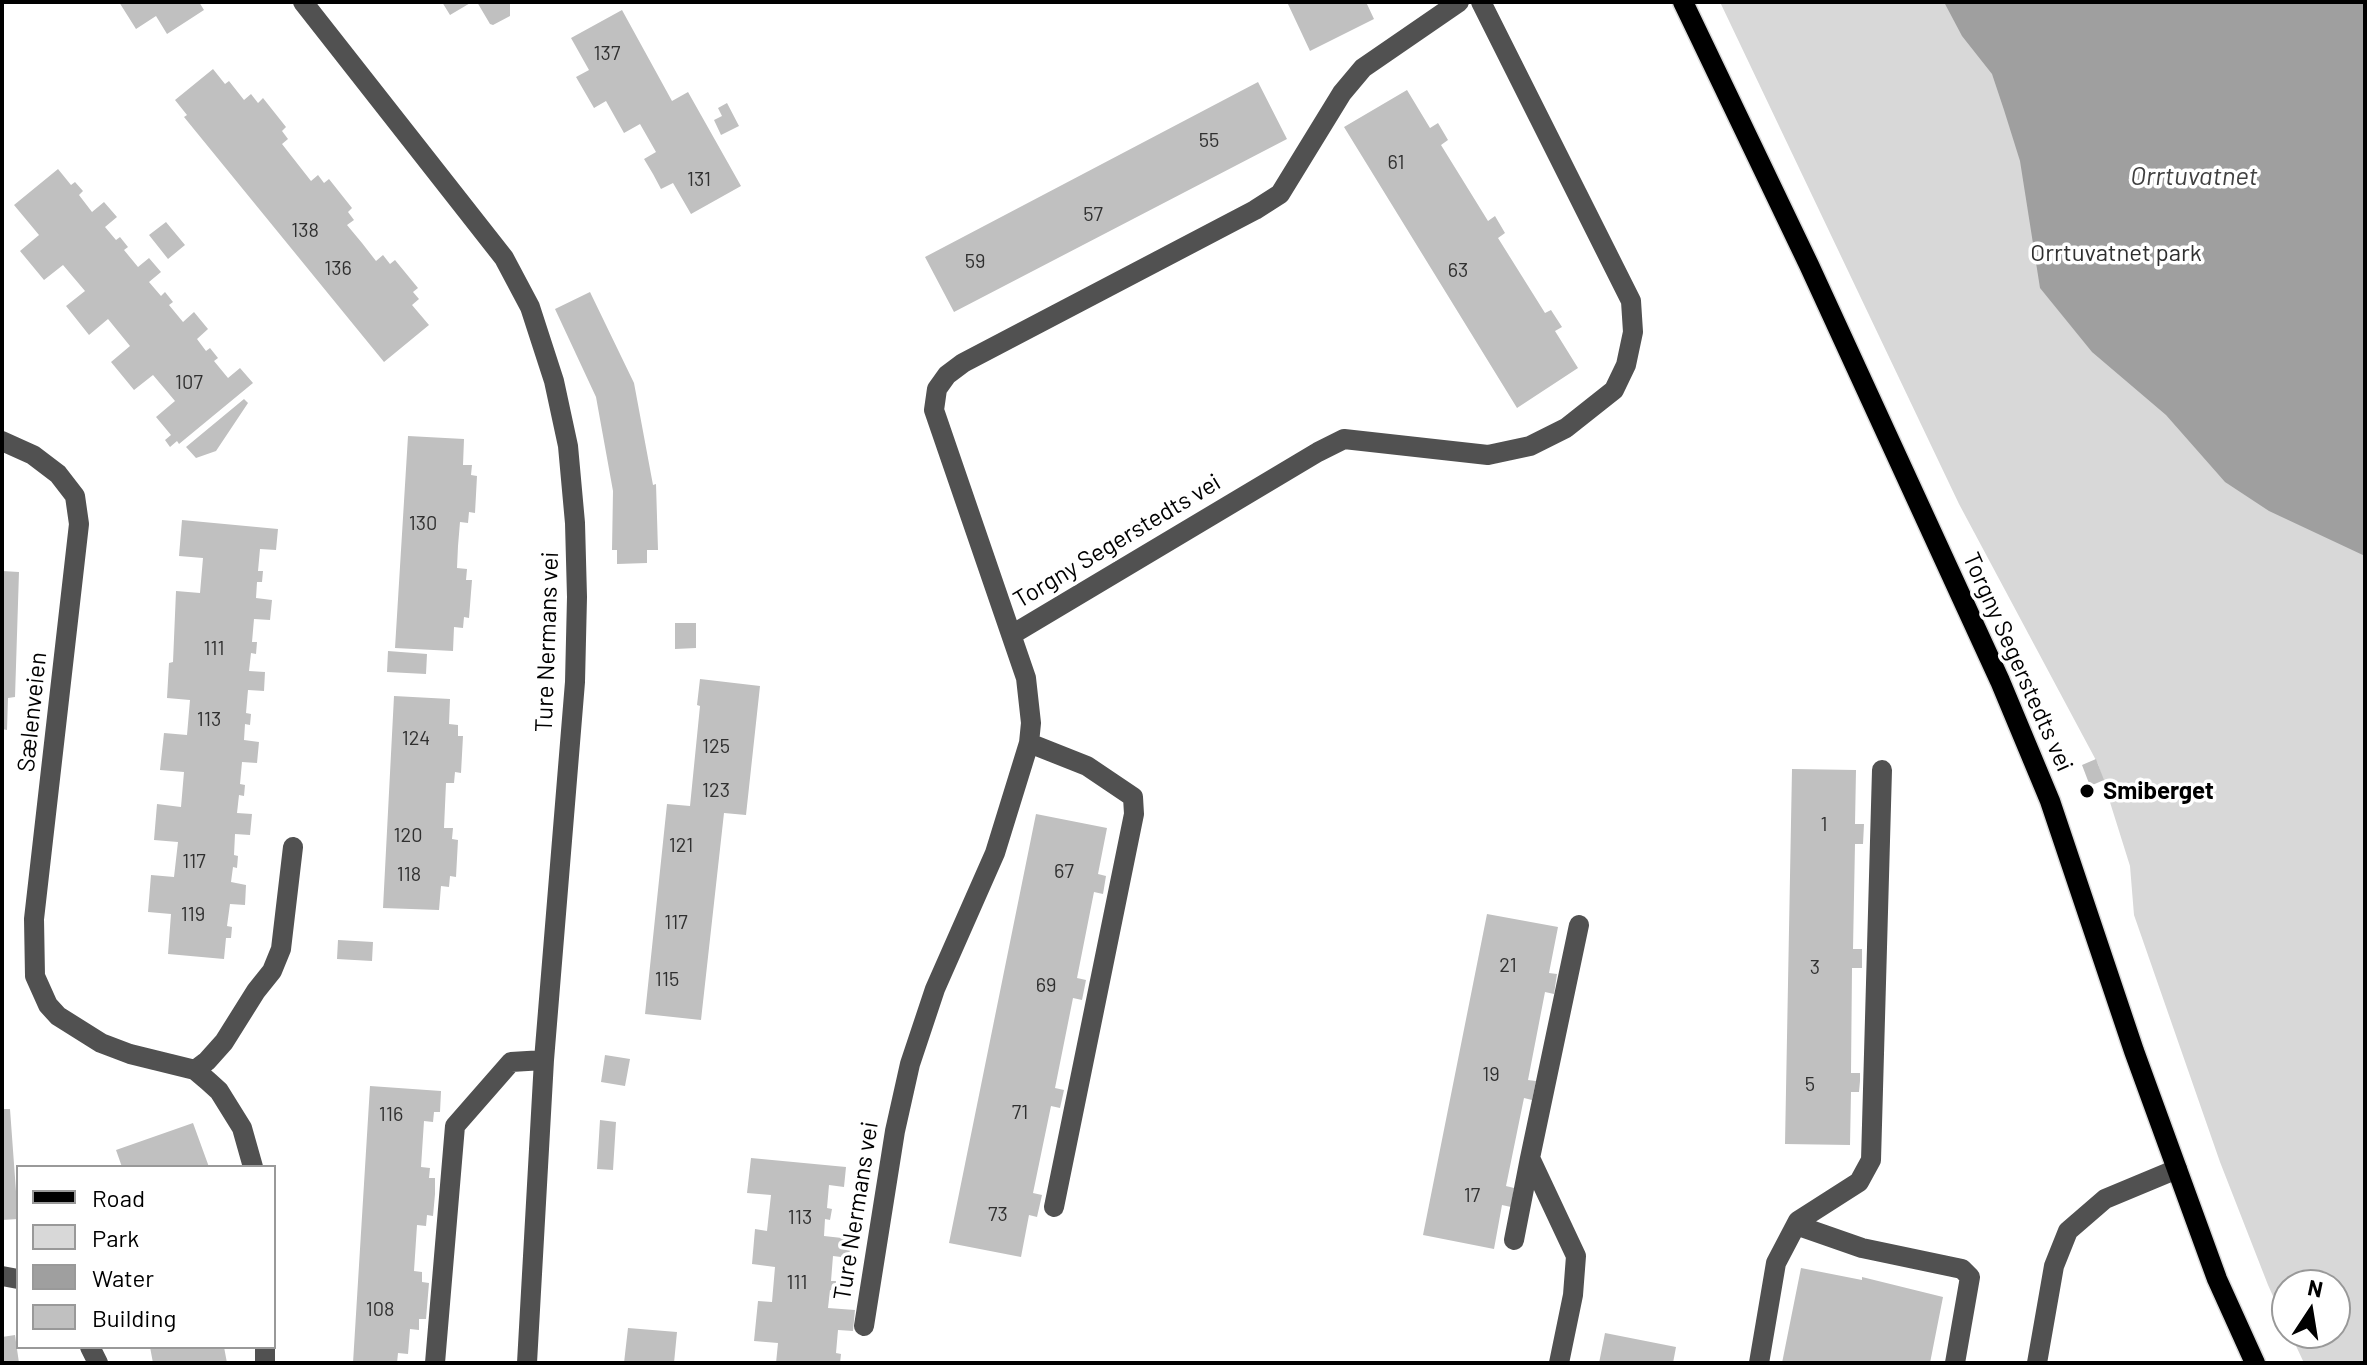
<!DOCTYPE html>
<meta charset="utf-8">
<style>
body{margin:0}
#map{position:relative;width:2367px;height:1365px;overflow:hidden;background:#fff;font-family:Barlow,sans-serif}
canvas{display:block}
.frame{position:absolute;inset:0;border:4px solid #000;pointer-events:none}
.legend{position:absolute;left:16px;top:1165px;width:260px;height:184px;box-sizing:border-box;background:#fff;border:2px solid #999;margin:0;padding:10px 14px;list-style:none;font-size:24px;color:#000}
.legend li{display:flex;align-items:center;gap:16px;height:40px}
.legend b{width:40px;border:2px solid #999}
.north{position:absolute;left:2271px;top:1269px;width:80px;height:80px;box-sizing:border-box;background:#fff;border:2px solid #999;border-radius:50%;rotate:12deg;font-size:22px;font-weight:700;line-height:32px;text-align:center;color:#000}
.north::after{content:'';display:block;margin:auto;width:28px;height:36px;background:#000;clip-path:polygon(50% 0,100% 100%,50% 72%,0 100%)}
</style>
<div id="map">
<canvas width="2367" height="1365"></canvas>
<div class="frame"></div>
<ul class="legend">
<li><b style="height:10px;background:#000"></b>Road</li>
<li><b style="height:22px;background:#d8d8d8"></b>Park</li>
<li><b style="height:22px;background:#9f9f9f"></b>Water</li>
<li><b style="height:22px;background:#c0c0c0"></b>Building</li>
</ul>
<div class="north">N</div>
</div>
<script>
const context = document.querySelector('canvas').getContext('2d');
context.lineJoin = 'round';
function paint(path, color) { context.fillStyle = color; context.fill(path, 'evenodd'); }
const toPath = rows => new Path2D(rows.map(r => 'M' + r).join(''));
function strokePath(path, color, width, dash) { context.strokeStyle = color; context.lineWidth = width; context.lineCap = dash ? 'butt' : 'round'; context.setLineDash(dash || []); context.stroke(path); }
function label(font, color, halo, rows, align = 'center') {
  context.font = font + ' Barlow,sans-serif'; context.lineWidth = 7; context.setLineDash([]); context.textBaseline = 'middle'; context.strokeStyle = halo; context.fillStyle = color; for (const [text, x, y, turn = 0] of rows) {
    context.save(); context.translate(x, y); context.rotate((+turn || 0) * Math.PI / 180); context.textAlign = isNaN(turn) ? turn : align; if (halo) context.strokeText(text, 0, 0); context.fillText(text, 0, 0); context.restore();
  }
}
const green = toPath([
 [1720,2,2365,2,2365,1363,2304,1363,2290,1333,2335,1333,2335,1285,2287,1285,2287,1327,2268,1285,2220,1162,2134,915,2130,866,2098,764,1959,504]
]);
const water = toPath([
 [1944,2,2365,2,2365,556,2269,511,2225,482,2166,415,2092,352,2040,288,2020,161,2004,110,1992,74,1962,36]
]);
const building = toPath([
 [119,2,199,2,204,10,167,34,156,16,136,29],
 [442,2,472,2,450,15],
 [477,2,510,2,510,16,493,25,490,24],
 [1287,2,1366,2,1374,19,1310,51],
 [622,10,672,101,688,92,741,186,691,214,673,183,661,189,653,174,644,159,656,152,640,124,624,133,606,101,594,108,576,77,589,70,571,38],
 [213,69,225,84,229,81,244,100,251,94,258,103,263,98,286,127,282,131,288,139,282,144,311,181,318,175,324,183,329,179,352,208,348,212,354,220,347,225,362,243,376,261,383,255,390,264,395,260,418,288,413,292,419,299,412,305,429,325,384,362,184,117,187,115,175,100],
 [1258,82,1287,139,954,312,925,257],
 [1407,90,1430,128,1438,123,1448,140,1441,145,1488,221,1495,216,1505,233,1498,238,1545,313,1551,310,1562,327,1555,331,1578,368,1517,408,1344,127],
 [727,103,739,126,721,135,714,120,722,116,718,108],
 [58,169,71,185,75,182,83,191,79,195,92,212,104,202,117,217,105,227,116,240,120,237,128,247,124,250,138,267,149,258,161,272,149,282,161,296,165,292,173,302,169,305,183,322,194,312,208,329,197,339,206,351,210,348,218,358,214,361,228,378,240,368,253,383,179,444,177,441,170,447,165,440,171,435,156,417,175,401,153,375,134,390,111,362,130,346,108,319,89,335,66,306,85,291,63,265,44,280,20,251,39,235,14,205],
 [166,222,185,245,168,259,149,235],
 [590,292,634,383,653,485,656,484,658,550,647,550,647,563,617,564,617,550,612,550,613,491,596,397,555,309],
 [244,399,248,403,216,451,196,458,186,447],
 [408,436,464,439,463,465,472,465,471,475,477,476,475,513,469,512,468,523,460,522,458,546,457,568,467,569,466,580,472,580,469,618,464,617,463,628,454,627,453,651,395,648],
 [182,520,278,529,276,550,260,549,258,571,263,571,262,582,257,582,256,598,272,600,270,620,254,619,252,642,257,642,256,654,251,653,249,671,265,672,264,691,248,690,246,713,251,714,250,725,245,724,244,740,259,742,257,763,242,762,240,784,245,785,244,796,239,795,237,813,252,814,250,835,235,834,234,855,238,856,237,868,233,867,231,882,246,885,245,905,230,904,227,926,232,927,231,938,226,938,224,959,168,954,171,914,148,912,151,875,174,877,178,842,154,840,157,804,181,807,184,772,160,770,164,733,187,735,190,700,167,698,169,663,173,662,176,591,200,593,203,558,179,556],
 [2,571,19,572,15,697,8,698,7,730,2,729],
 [675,623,696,623,696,648,675,649],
 [388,651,427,654,426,674,387,672],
 [700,679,760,686,746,815,724,813,701,1020,645,1014,667,804,690,806,700,706,697,705],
 [394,696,450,699,449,724,458,725,458,736,463,736,461,773,455,772,454,783,446,783,444,828,453,828,452,839,458,840,456,877,450,876,449,887,441,886,439,910,383,908],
 [2096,759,2104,780,2090,786,2082,765],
 [1792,769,1856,770,1855,824,1864,824,1863,844,1855,844,1853,949,1862,949,1862,968,1852,968,1851,1073,1860,1073,1860,1081,1859,1092,1851,1092,1850,1145,1785,1144],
 [1036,814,1107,828,1098,874,1106,876,1103,894,1094,892,1077,978,1086,980,1082,1000,1073,998,1055,1088,1064,1090,1060,1108,1051,1106,1033,1193,1042,1195,1037,1217,1029,1215,1021,1257,949,1243],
 [1487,914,1558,927,1549,973,1557,974,1554,994,1545,992,1528,1080,1536,1081,1532,1100,1524,1098,1506,1186,1514,1188,1511,1207,1502,1205,1494,1249,1423,1235],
 [338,940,373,942,372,961,337,959],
 [605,1055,630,1059,625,1086,601,1082],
 [370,1086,441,1091,440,1112,434,1112,433,1122,424,1121,421,1167,430,1168,429,1178,435,1178,435,1194,433,1216,427,1215,426,1226,417,1225,414,1271,422,1272,422,1282,429,1283,426,1319,419,1319,419,1330,410,1329,408,1354,398,1353,397,1363,353,1363],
 [2,1109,10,1109,18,1219,2,1220],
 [600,1120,616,1122,613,1170,597,1169],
 [193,1123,209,1167,122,1167,116,1150],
 [751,1158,846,1167,844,1187,829,1185,827,1208,832,1209,830,1220,825,1219,824,1236,851,1239,849,1258,833,1256,831,1281,836,1281,835,1291,830,1290,828,1308,855,1310,853,1331,838,1330,836,1353,841,1354,840,1363,776,1363,778,1343,754,1341,758,1301,772,1302,775,1267,752,1264,755,1229,767,1231,771,1195,747,1193],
 [1801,1268,1862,1280,1862,1277,1943,1297,1930,1363,1782,1363],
 [628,1328,677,1332,674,1363,624,1363],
 [1605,1333,1676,1347,1673,1363,1599,1363],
 [15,1335,19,1363,2,1363,2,1337],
 [150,1347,224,1347,227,1363,153,1363]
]);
const minor = toPath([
 [303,2,504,258,530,307,554,381,568,446,575,523,577,597,575,682,544,1060,527,1363],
 [2,441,33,455,58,474,75,496,79,524,34,919,35,976,48,1005,58,1016,101,1043,130,1054,195,1070,208,1081,219,1091,242,1128,253,1167],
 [1013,634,1318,452,1344,439,1488,455,1530,446,1566,428,1614,390,1626,365,1633,332,1631,301,1481,2],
 [195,1070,207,1061,224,1042,256,991,272,971,281,949,293,847],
 [1054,1207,1134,814,1133,797,1087,766,1029,743,1031,723,1026,678,934,410,937,389,947,375,963,363,1255,210,1280,194,1342,93,1363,68,1459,2],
 [1796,1225,1862,1248,1962,1269,1970,1277,1955,1363],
 [1514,1240,1530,1158],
 [2,1276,18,1279],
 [864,1326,895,1131,910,1064,935,989,995,853,1029,743],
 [90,1347,98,1363],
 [265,1363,265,1347],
 [435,1363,455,1126,511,1062,544,1060],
 [1559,1363,1573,1295,1576,1256,1530,1158,1579,925],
 [1759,1363,1776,1263,1798,1221,1859,1182,1871,1160,1882,770],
 [2037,1363,2054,1266,2068,1231,2105,1199,2177,1169]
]);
const major = toPath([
 [1683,2,1809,265,2000,681,2050,801,2134,1051,2217,1279,2255,1363]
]);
const markers = [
 [2087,791,8,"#000"]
];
const numberNames = [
 ["137",607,53],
 ["55",1209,140],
 ["61",1396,162],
 ["131",699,179],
 ["57",1093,214],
 ["138",305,230],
 ["59",975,261],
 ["136",338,268],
 ["63",1458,270],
 ["107",189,382],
 ["130",423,523],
 ["111",214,648],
 ["113",209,719],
 ["124",416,738],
 ["125",716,746],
 ["123",716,790],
 ["1",1824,824],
 ["120",408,835],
 ["121",681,845],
 ["117",194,861],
 ["67",1064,871],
 ["118",409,874],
 ["119",193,914],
 ["117",676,922],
 ["21",1508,965],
 ["3",1815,967],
 ["115",667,979],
 ["69",1046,985],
 ["19",1491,1074],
 ["5",1810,1084],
 ["71",1020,1112],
 ["116",391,1114],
 ["17",1472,1195],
 ["73",998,1214],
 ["113",800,1217],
 ["111",797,1282],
 ["108",380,1309]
];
const parkNames = [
 ["Orrtuvatnet park",2116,253]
];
const streetNames = [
 ["Torgny Segerstedts vei",1117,541,-31],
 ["Ture Nermans vei",547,642,-88],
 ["Torgny Segerstedts vei",2018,662,66],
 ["Sælenveien",32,712,-84],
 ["Ture Nermans vei",856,1211,-81]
];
const poiNames = [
 ["Smiberget",2103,791]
];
const waterNames = [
 ["Orrtuvatnet",2194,176]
];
paint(green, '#d8d8d8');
paint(water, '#9f9f9f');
paint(building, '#c0c0c0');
strokePath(major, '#dbdbdb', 23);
strokePath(minor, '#515151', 20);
strokePath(major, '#000', 20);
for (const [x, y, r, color] of markers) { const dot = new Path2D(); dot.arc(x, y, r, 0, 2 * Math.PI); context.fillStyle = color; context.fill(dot); strokePath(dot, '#fff', 3); }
label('20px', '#303030', null, numberNames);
label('24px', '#2f2f2f', '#fff', parkNames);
label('24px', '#000', '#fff', streetNames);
label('bold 24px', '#000', '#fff', poiNames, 'left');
label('italic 26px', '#404040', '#fff', waterNames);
</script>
